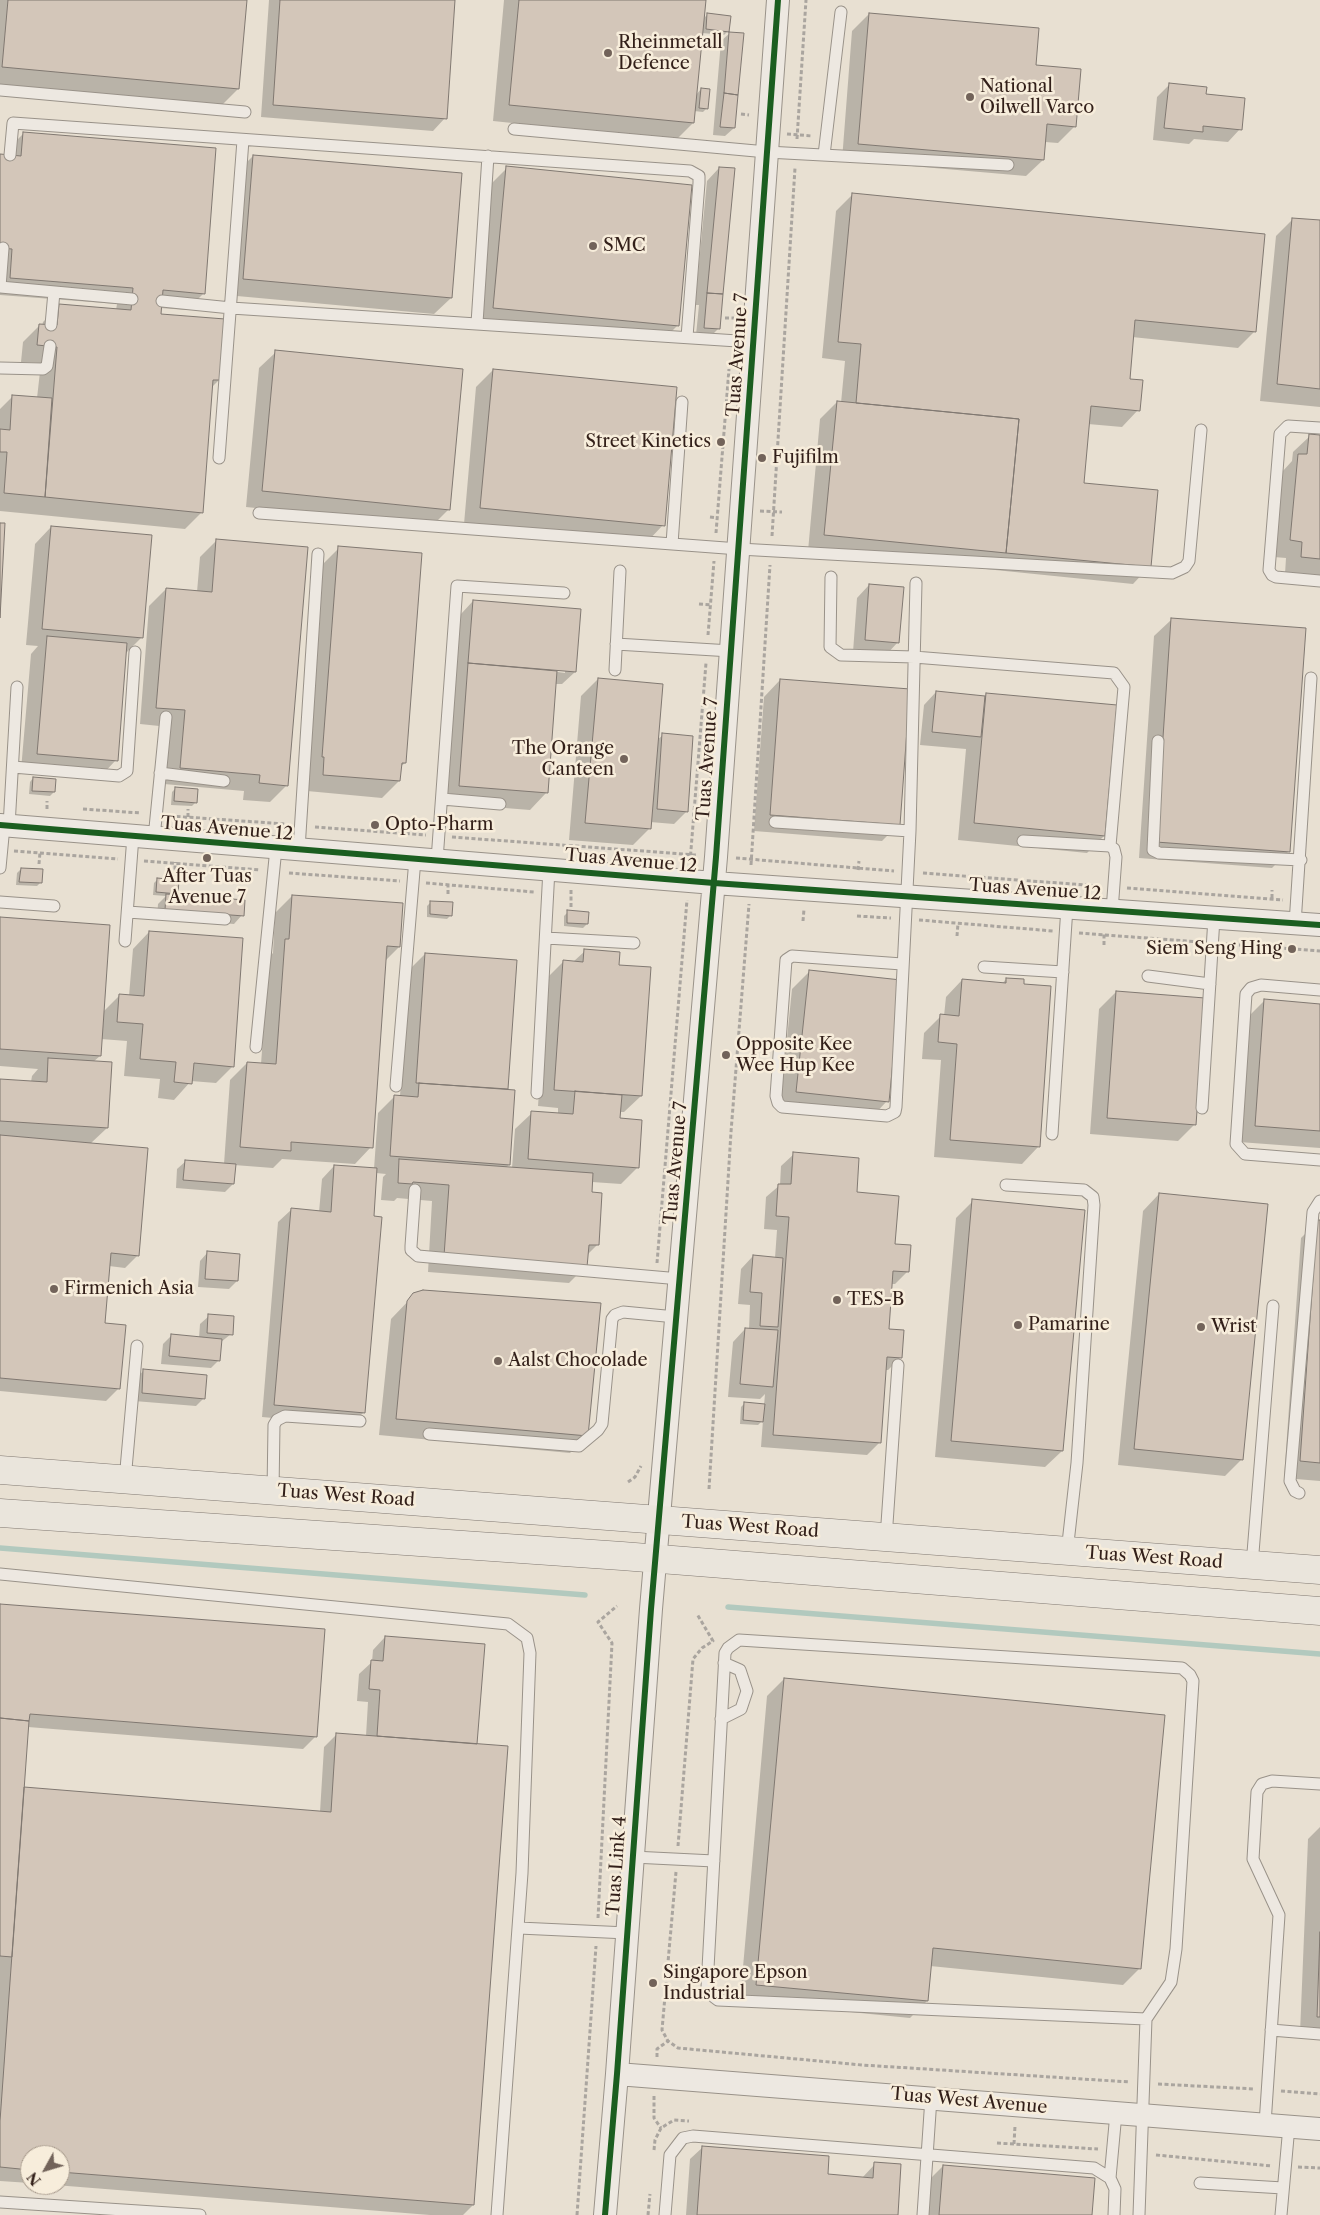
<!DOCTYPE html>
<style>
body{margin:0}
#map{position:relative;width:1320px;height:2215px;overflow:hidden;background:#e8e0d2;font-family:"Libre Caslon Text",serif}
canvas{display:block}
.north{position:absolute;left:20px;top:2145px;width:50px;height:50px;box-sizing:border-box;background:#f7eddb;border:1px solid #a89b8d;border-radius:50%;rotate:231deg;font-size:14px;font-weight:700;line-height:20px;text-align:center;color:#321f19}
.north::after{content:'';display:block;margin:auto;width:18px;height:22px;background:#72635a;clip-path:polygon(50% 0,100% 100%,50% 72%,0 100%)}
</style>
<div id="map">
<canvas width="1320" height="2215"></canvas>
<div class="north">N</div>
</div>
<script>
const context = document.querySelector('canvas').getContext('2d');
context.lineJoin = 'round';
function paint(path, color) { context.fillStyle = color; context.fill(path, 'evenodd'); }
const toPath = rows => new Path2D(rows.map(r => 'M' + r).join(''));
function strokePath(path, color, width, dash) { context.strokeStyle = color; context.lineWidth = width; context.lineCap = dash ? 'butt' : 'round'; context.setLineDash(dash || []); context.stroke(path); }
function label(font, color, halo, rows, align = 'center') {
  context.font = font + ' "Libre Caslon Text",serif'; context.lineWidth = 5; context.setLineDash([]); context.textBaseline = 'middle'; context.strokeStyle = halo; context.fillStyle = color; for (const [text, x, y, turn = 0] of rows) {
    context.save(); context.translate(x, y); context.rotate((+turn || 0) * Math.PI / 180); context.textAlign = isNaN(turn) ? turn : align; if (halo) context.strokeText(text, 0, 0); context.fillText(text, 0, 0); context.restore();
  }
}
const shadow = toPath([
 [0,0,245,0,238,89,221,106,0,85],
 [269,0,454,0,445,118,433,131,261,117],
 [504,0,705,0,703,19,708,14,728,31,724,35,702,33,696,95,701,89,707,108,703,112,694,111,693,123,676,140,493,121],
 [869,14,1035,66,1075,126,1058,143,1045,142,1043,160,1026,176,842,160,852,31],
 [730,33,734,128,725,136,713,135,721,41],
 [1169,85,1240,129,1228,142,1194,139,1189,144,1153,140,1157,97],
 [23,134,204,293,187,310,160,308,160,315,219,380,211,388,202,512,185,529,0,511,0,409,13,396,37,398,41,363,21,362,23,342,39,326,42,326,43,322,60,305,116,310,117,304,0,295,0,156,6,156,7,150],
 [253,156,451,298,434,314,226,295,236,173],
 [507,168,678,325,661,342,477,324,490,185],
 [719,168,718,329,710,337,696,335,699,305,695,305,707,181],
 [853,194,1255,331,1238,348,1132,337,1128,380,1138,410,1122,427,1088,424,1083,484,1149,567,1133,584,808,551,820,419,837,402,841,403,845,361,822,358,836,211],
 [1293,219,1320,222,1320,407,1260,401,1276,236],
 [276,352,449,509,432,526,246,507,259,368],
 [493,370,663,525,647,542,464,524,476,387],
 [1310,436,1320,437,1320,577,1285,574,1286,558,1274,557,1282,472,1292,461,1293,452],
 [51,527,142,637,125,654,116,760,100,777,21,770,31,654,38,646,26,645,35,544],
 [217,540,287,785,270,802,243,800,244,791,164,784,169,727,140,724,149,606,166,589,197,592,200,557],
 [339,548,405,763,400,767,399,781,382,798,307,791,322,565],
 [869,585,898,642,886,655,853,652,857,598],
 [473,601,575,672,562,684,555,684,546,793,530,810,442,803,461,614],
 [551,669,565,670,565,673,551,671],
 [1171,620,1289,851,1272,868,1139,858,1154,636],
 [598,679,657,740,663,735,687,811,674,824,650,822,649,829,633,845,569,840,581,696],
 [780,680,899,824,882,841,754,831,764,697],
 [936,692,984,697,986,694,1104,836,1087,853,958,840,966,749,920,745,924,705],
 [33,778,54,792,50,796,29,794,30,782],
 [176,788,196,802,192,806,171,805,172,792],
 [21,869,40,883,37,886,16,885,17,873],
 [158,879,176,893,173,896,242,915,234,924,157,918,158,904,166,896,153,895,154,883],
 [292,896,399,947,385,961,371,1147,355,1164,282,1159,273,1168,234,1165,233,1184,225,1192,176,1188,177,1169,186,1161,224,1164,230,1080,247,1063,261,1064,269,957,273,953,275,913],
 [431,902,451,915,447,919,427,917,427,906],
 [568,912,587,924,583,928,564,926,564,916],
 [0,918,103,1012,119,996,129,996,133,949,149,932,233,1066,216,1083,191,1081,174,1100,158,1098,160,1079,124,1076,127,1041,101,1039,100,1056,93,1062,107,1128,90,1144,138,1255,125,1268,109,1266,104,1324,119,1388,106,1401,0,1391,0,1080,31,1082,32,1076,38,1069,0,1066],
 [585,951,617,966,641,1096,624,1112,619,1112,619,1119,638,1167,621,1184,592,1182,591,1193,597,1245,587,1255,586,1266,569,1283,428,1272,432,1201,397,1198,394,1201,381,1200,383,1177,386,1174,376,1173,364,1412,351,1425,262,1417,278,1222,291,1210,319,1212,322,1179,334,1166,374,1169,378,1113,395,1096,400,1096,408,971,425,954,516,961,507,1090,509,1165,505,1168,512,1168,515,1129,532,1113,558,1115,558,1108,538,1106,547,978,563,962,573,962],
 [809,972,887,1101,871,1118,780,1108,792,989],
 [1006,979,1038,1147,1022,1164,934,1157,941,1060,922,1059,924,1033,941,1016,944,1016,946,997,962,980,1002,984],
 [1116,992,1195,1124,1178,1141,1090,1134,1099,1009],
 [1264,1001,1320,1005,1320,1148,1239,1142,1247,1018],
 [794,1154,856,1193,894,1245,908,1271,895,1284,891,1284,888,1330,901,1357,888,1370,885,1370,880,1442,867,1455,761,1447,763,1420,758,1425,740,1424,741,1407,745,1403,764,1405,765,1394,760,1399,728,1397,733,1342,745,1329,749,1329,750,1305,738,1304,741,1269,753,1256,775,1258,777,1230,764,1229,766,1197,780,1185,781,1166],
 [1159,1194,1241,1460,1225,1476,1118,1465,1143,1211],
 [973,1201,1062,1451,1045,1467,935,1457,956,1218],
 [1318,1221,1320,1221,1320,1481,1284,1478,1301,1238],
 [208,1252,237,1281,229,1289,198,1287,200,1261],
 [414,1295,587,1436,570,1453,379,1435,391,1319],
 [209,1316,231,1334,221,1342,219,1360,211,1368,161,1364,163,1344,171,1336,199,1338,200,1324],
 [144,1370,204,1398,196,1406,134,1401,136,1379],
 [0,1605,316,1736,303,1749,28,1727,23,1789,320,1812,324,1747,337,1734,366,1736,368,1702,357,1701,359,1674,372,1662,373,1650,385,1637,476,1745,473,2205,463,2215,430,2215,55,2185,60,2185,60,2155,30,2155,30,2183,0,2181],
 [784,1679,1140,1968,1123,1985,930,1966,927,2001,910,2018,740,2001,767,1696],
 [1320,1827,1320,2034,1300,2033,1308,1839],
 [703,2147,827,2175,862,2178,875,2164,897,2215,686,2215,690,2159],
 [943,2166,1091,2215,924,2215,926,2183]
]);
const stream = toPath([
 [0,1548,585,1595],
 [728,1607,1320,1654]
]);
const building = toPath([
 [8,0,247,0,239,89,2,67,8,0],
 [280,0,455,0,447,119,273,105,280,0],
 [519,0,706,0,694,123,509,105,519,0],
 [707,13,731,16,729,32,706,29,707,13],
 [869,13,1039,28,1036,65,1081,69,1076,127,1047,124,1044,160,858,144,869,13],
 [729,32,744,33,738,95,724,93,729,32],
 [1169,83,1207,87,1206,94,1245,98,1242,130,1203,126,1203,132,1164,128,1169,83],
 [701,88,710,89,708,109,699,108,701,88],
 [724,93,738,95,735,128,720,127,724,93],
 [23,132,216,148,205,294,163,290,161,314,225,319,220,380,213,380,203,513,45,497,57,347,37,345,39,324,57,325,59,304,131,310,133,288,10,278,12,249,0,248,0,154,21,156,23,132],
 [253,155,462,173,452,298,243,279,253,155],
 [506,166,692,185,679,326,493,308,506,166],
 [719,167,735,168,723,294,707,293,719,167],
 [852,193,1265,234,1256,332,1135,320,1130,379,1143,380,1140,411,1091,406,1084,483,1158,490,1151,567,1006,553,1019,419,856,403,861,344,838,342,852,193],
 [1292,218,1320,220,1320,389,1277,384,1292,218],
 [707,293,723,294,720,329,704,328,707,293],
 [275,350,463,369,450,510,262,491,275,350],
 [493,369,677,387,665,526,480,508,493,369],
 [12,395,52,398,45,497,4,493,7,452,0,452,0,429,10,430,12,395],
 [837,401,1019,419,1006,553,824,535,837,401],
 [1309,434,1320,435,1320,559,1301,557,1302,542,1290,540,1298,454,1307,454,1309,434],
 [0,523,5,523,0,618,0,523],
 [51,526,152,535,143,638,42,629,51,526],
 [216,539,308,547,288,786,259,783,260,775,180,768,185,710,156,708,166,588,212,592,216,539],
 [338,546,422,553,406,763,402,763,400,781,323,775,324,757,322,757,338,546],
 [869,584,904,587,899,643,865,640,869,584],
 [473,600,581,609,576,672,468,663,473,600],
 [1171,618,1306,628,1290,852,1156,842,1171,618],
 [47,636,127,643,118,761,37,754,47,636],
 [468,663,557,671,548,793,459,786,468,663],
 [598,678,663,684,651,829,585,823,598,678],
 [780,679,910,689,900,825,770,815,780,679],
 [936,691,985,696,981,737,932,732,936,691],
 [986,693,1117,705,1105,836,974,823,986,693],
 [662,733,693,736,688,812,657,809,662,733],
 [33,777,56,779,55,792,32,791,33,777],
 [175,787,198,789,197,803,174,801,175,787],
 [21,868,43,869,42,883,19,882,21,868],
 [157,878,179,880,178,894,156,892,157,878],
 [166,894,245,900,244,916,165,910,166,894],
 [292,895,403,903,400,947,387,946,373,1148,291,1142,291,1151,240,1147,247,1062,276,1064,285,939,289,939,292,895],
 [430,901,453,902,452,916,430,914,430,901],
 [567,910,589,912,588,924,567,923,567,910],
 [0,917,110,925,101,1056,0,1049,0,917],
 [149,931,243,938,234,1067,194,1063,192,1084,174,1082,176,1062,140,1059,143,1024,117,1022,119,994,144,996,149,931],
 [584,949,620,952,619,965,651,967,642,1096,554,1090,563,960,583,962,584,949],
 [425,953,517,960,508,1089,416,1083,425,953],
 [809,970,901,980,889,1102,796,1092,809,970],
 [1006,978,1024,979,1024,984,1051,986,1040,1147,950,1140,957,1044,938,1042,940,1014,959,1016,962,979,1006,983,1006,978],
 [1116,991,1205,998,1196,1125,1107,1118,1116,991],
 [1264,999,1320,1004,1320,1131,1255,1126,1264,999],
 [48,1058,112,1062,108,1128,0,1121,0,1079,47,1082,48,1058],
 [419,1083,515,1090,510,1165,390,1156,394,1095,418,1097,419,1083],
 [575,1091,622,1095,620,1118,642,1120,639,1168,528,1159,531,1111,573,1114,575,1091],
 [0,1135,148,1148,139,1256,111,1253,105,1323,126,1325,120,1389,0,1378,0,1135],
 [793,1152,859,1158,857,1192,899,1196,895,1244,911,1245,909,1272,893,1271,889,1329,904,1330,902,1358,887,1357,881,1443,773,1435,789,1217,776,1216,778,1184,791,1184,793,1152],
 [399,1159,593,1173,592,1192,602,1193,599,1245,589,1245,587,1267,444,1256,449,1185,413,1182,412,1184,398,1183,399,1159],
 [185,1160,236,1164,234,1184,183,1180,185,1160],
 [334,1165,377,1168,374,1216,382,1217,365,1413,274,1405,291,1208,331,1212,334,1165],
 [1159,1193,1268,1204,1243,1460,1134,1449,1159,1193],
 [972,1199,1085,1210,1063,1451,951,1441,972,1199],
 [1317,1220,1320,1220,1320,1463,1300,1461,1317,1220],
 [207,1251,240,1254,238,1281,205,1279,207,1251],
 [753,1255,783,1258,778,1327,760,1326,762,1293,750,1292,753,1255],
 [423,1290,601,1303,588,1436,396,1419,407,1301,413,1293,423,1290],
 [208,1314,234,1316,233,1335,207,1333,208,1314],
 [745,1328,778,1330,773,1387,740,1384,745,1328],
 [171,1334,222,1339,220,1361,169,1356,171,1334],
 [143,1369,207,1375,205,1399,142,1393,143,1369],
 [744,1402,765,1404,763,1422,743,1420,744,1402],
 [0,1604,325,1629,317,1737,30,1714,29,1721,0,1718,0,1604],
 [385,1636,485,1644,477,1744,377,1736,380,1690,369,1689,371,1660,383,1661,385,1636],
 [784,1678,1165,1715,1141,1969,933,1948,928,2001,756,1985,784,1678],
 [0,1718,29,1721,12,1957,0,1956,0,1718],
 [336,1733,508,1746,474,2205,60,2172,60,2155,30,2155,30,2170,0,2167,0,2121,24,1787,331,1812,336,1733],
 [1320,1932,1320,2017,1317,2017,1320,1932],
 [702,2146,829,2156,828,2174,873,2178,874,2162,901,2164,898,2215,697,2215,702,2146],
 [943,2165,1095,2178,1092,2215,939,2215,943,2165]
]);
const path = toPath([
 [741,114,749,115],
 [787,134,812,136],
 [797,139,806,0],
 [725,318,734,318],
 [760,511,782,512],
 [710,517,718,518],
 [716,533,729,369],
 [772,536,795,168],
 [699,604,712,605],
 [708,635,714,561],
 [47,809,47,801],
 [83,809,141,813],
 [170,816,286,824],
 [188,817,188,809],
 [315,827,426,835],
 [452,837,697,855],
 [14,851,118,859],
 [736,858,894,871],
 [144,861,260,870],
 [690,862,706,663],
 [39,864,40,852],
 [751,865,770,565],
 [858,870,859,861],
 [289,873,400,881],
 [923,873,1099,886],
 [175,876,175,862],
 [426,883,534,892],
 [1127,888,1283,900],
 [448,894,448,884],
 [1272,898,1272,890],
 [571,907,571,890],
 [857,916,891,918],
 [919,920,1053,931],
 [803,921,804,909],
 [1079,933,1200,942],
 [957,936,958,923],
 [1226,944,1320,951],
 [1104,945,1104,933],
 [657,1263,687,900],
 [628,1482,635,1477,641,1466],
 [709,1489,731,1132,749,904],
 [678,1846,693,1659,702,1648,713,1641,697,1614],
 [676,1872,662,2030,668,2041,678,2048,862,2065,1130,2082],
 [598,1918,612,1643,598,1622,617,1606],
 [657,2057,657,2049,668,2041],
 [1158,2084,1255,2089],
 [1281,2091,1320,2094],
 [654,2096,654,2118,661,2128],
 [997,2143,1098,2149],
 [1014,2144,1015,2126],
 [654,2150,655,2140,661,2128,674,2120,689,2121],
 [1156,2155,1272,2166],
 [1298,2167,1320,2168],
 [577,2215,596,1946],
 [648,2215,650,2194]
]);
const lane = toPath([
 [0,90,245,112],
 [514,129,767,152,1008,165],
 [10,155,13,123,690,171,699,176,699,183,687,337],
 [824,155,841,12],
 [0,287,132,299],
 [0,287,3,248],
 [162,301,231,308,753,342],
 [477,323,488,156],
 [51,325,54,292],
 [0,368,43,369,47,366,50,346],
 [1320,428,1288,426,1280,434,1269,570,1272,575,1276,577,1320,581],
 [219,458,243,140],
 [259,513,739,549,1172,573,1185,567,1189,561,1201,430],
 [672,544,682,402],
 [831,577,830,647,841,655,914,657,1114,673,1124,687,1110,846],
 [616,644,731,651],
 [615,670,620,571],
 [1158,741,1153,850,1159,853,1301,860],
 [13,767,119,776,127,771,135,652],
 [160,773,224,781],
 [442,799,500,804],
 [775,822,910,831],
 [9,826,17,687],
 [154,838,166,717],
 [1023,841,1110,846,1114,849,1116,857,1112,911],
 [299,849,318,554],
 [437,860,457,586,564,593],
 [0,868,4,826],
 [0,902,54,906],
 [128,912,225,919],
 [1295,924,1311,678],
 [546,938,634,943],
 [125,941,133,836],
 [902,964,792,956,786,960,776,1096,778,1103,782,1107,887,1116,895,1112,896,1107,910,831,916,583],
 [984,967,1063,972],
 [1148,976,1210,984],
 [1320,990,1261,985,1251,988,1246,994,1236,1144,1245,1154,1320,1160],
 [256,1047,276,848],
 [396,1086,415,859],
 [537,1093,549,869],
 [1202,1108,1214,918],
 [1052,1134,1067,907],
 [1006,1185,1084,1190,1093,1197,1094,1205,1077,1463,1067,1552],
 [415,1190,411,1246,411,1250,418,1256,680,1279],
 [429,1434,579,1446,598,1430,602,1424,612,1319,615,1315,623,1312,676,1317],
 [125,1480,137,1346],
 [273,1491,274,1425,277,1420,285,1416,360,1421],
 [1299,1493,1295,1491,1290,1481,1313,1212,1320,1201],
 [886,1538,898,1365],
 [1252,1565,1273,1306],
 [0,1574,508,1624,527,1638,530,1653,522,1873,497,2215],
 [721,1719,741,1709,747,1691,740,1670,724,1663],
 [633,1857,714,1861],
 [519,1928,627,1933],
 [1271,2030,1320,2034],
 [1265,2124,1279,1915,1253,1859,1257,1792,1262,1784,1272,1781,1320,1784],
 [1110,2178,1116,2113],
 [1200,2183,1283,2188],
 [0,2202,200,2215],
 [665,2215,670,2155,683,2138,693,2136,1094,2168,1110,2178,1115,2189,1114,2215],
 [923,2215,931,2098],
 [1139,2215,1146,2019,1171,1982,1176,1949,1193,1681,1190,1675,1182,1668,739,1640,728,1648,725,1653,707,1987,714,1997,718,2000,1146,2019],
 [1281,2215,1289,2126]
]);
const street = toPath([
 [0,825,714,883,1320,925],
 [617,2074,1320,2129],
 [605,2215,617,2074,651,1609,716,857,778,0]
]);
const primary = toPath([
 [0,1470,1320,1570],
 [0,1513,622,1556,1320,1611]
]);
const cycleway = toPath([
 [0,825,714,883,1320,925],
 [605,2215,617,2074,651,1609,716,857,778,0]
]);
const markers = [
 [608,53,5,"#72635a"],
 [970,97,5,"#72635a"],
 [593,246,5,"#72635a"],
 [721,442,5,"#72635a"],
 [762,458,5,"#72635a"],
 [624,759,5,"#72635a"],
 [375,825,5,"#72635a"],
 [207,858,5,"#72635a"],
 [1292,949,5,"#72635a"],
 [726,1055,5,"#72635a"],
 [54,1289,5,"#72635a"],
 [837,1300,5,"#72635a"],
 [1018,1325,5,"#72635a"],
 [1201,1327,5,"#72635a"],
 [498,1361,5,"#72635a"],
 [653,1983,5,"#72635a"]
];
const poiNames = [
 ["Rheinmetall",618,43],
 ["Defence",618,64],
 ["National",980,87],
 ["Oilwell Varco",980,108],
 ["SMC",603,246],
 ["Street Kinetics",711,442,"right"],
 ["Fujifilm",772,458],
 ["The Orange",614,749,"right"],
 ["Canteen",614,770,"right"],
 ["Opto-Pharm",385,825],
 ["After Tuas",207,877,"center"],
 ["Avenue 7",207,898,"center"],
 ["Siem Seng Hing",1282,949,"right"],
 ["Opposite Kee",736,1045],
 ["Wee Hup Kee",736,1066],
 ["Firmenich Asia",64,1289],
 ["TES-B",847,1300],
 ["Pamarine",1028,1325],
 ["Wrist",1211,1327],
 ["Aalst Chocolade",508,1361],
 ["Singapore Epson",663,1973],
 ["Industrial",663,1994]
];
const streetNames = [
 ["Tuas Avenue 7",738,355,-86],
 ["Tuas Avenue 7",708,759,-86],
 ["Tuas Avenue 12",227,829,5],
 ["Tuas Avenue 12",631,861,5],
 ["Tuas Avenue 12",1035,890,4],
 ["Tuas Avenue 7",676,1163,-85],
 ["Tuas West Road",346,1496,4],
 ["Tuas West Road",750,1527,4],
 ["Tuas West Road",1154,1558,4],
 ["Tuas Link 4",617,1866,-86],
 ["Tuas West Avenue",969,2101,5]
];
paint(shadow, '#0003');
strokePath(stream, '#b2c9be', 5.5);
paint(building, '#d3c6b9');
strokePath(building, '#807871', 1);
strokePath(lane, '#999289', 13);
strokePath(street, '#999289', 24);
strokePath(primary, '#807871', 29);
strokePath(path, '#aaa59f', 3, [4, 2.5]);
strokePath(lane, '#ede8e1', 11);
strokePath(street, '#ede8e1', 22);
strokePath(primary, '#eae5dc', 28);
strokePath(cycleway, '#1b5e20', 6);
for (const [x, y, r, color] of markers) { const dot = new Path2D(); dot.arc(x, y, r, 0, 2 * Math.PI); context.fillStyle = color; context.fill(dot); strokePath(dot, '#f7eddb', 2); }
label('18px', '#321f19', '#f7eddb', poiNames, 'left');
label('18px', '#321f19', '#f7eddb', streetNames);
</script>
